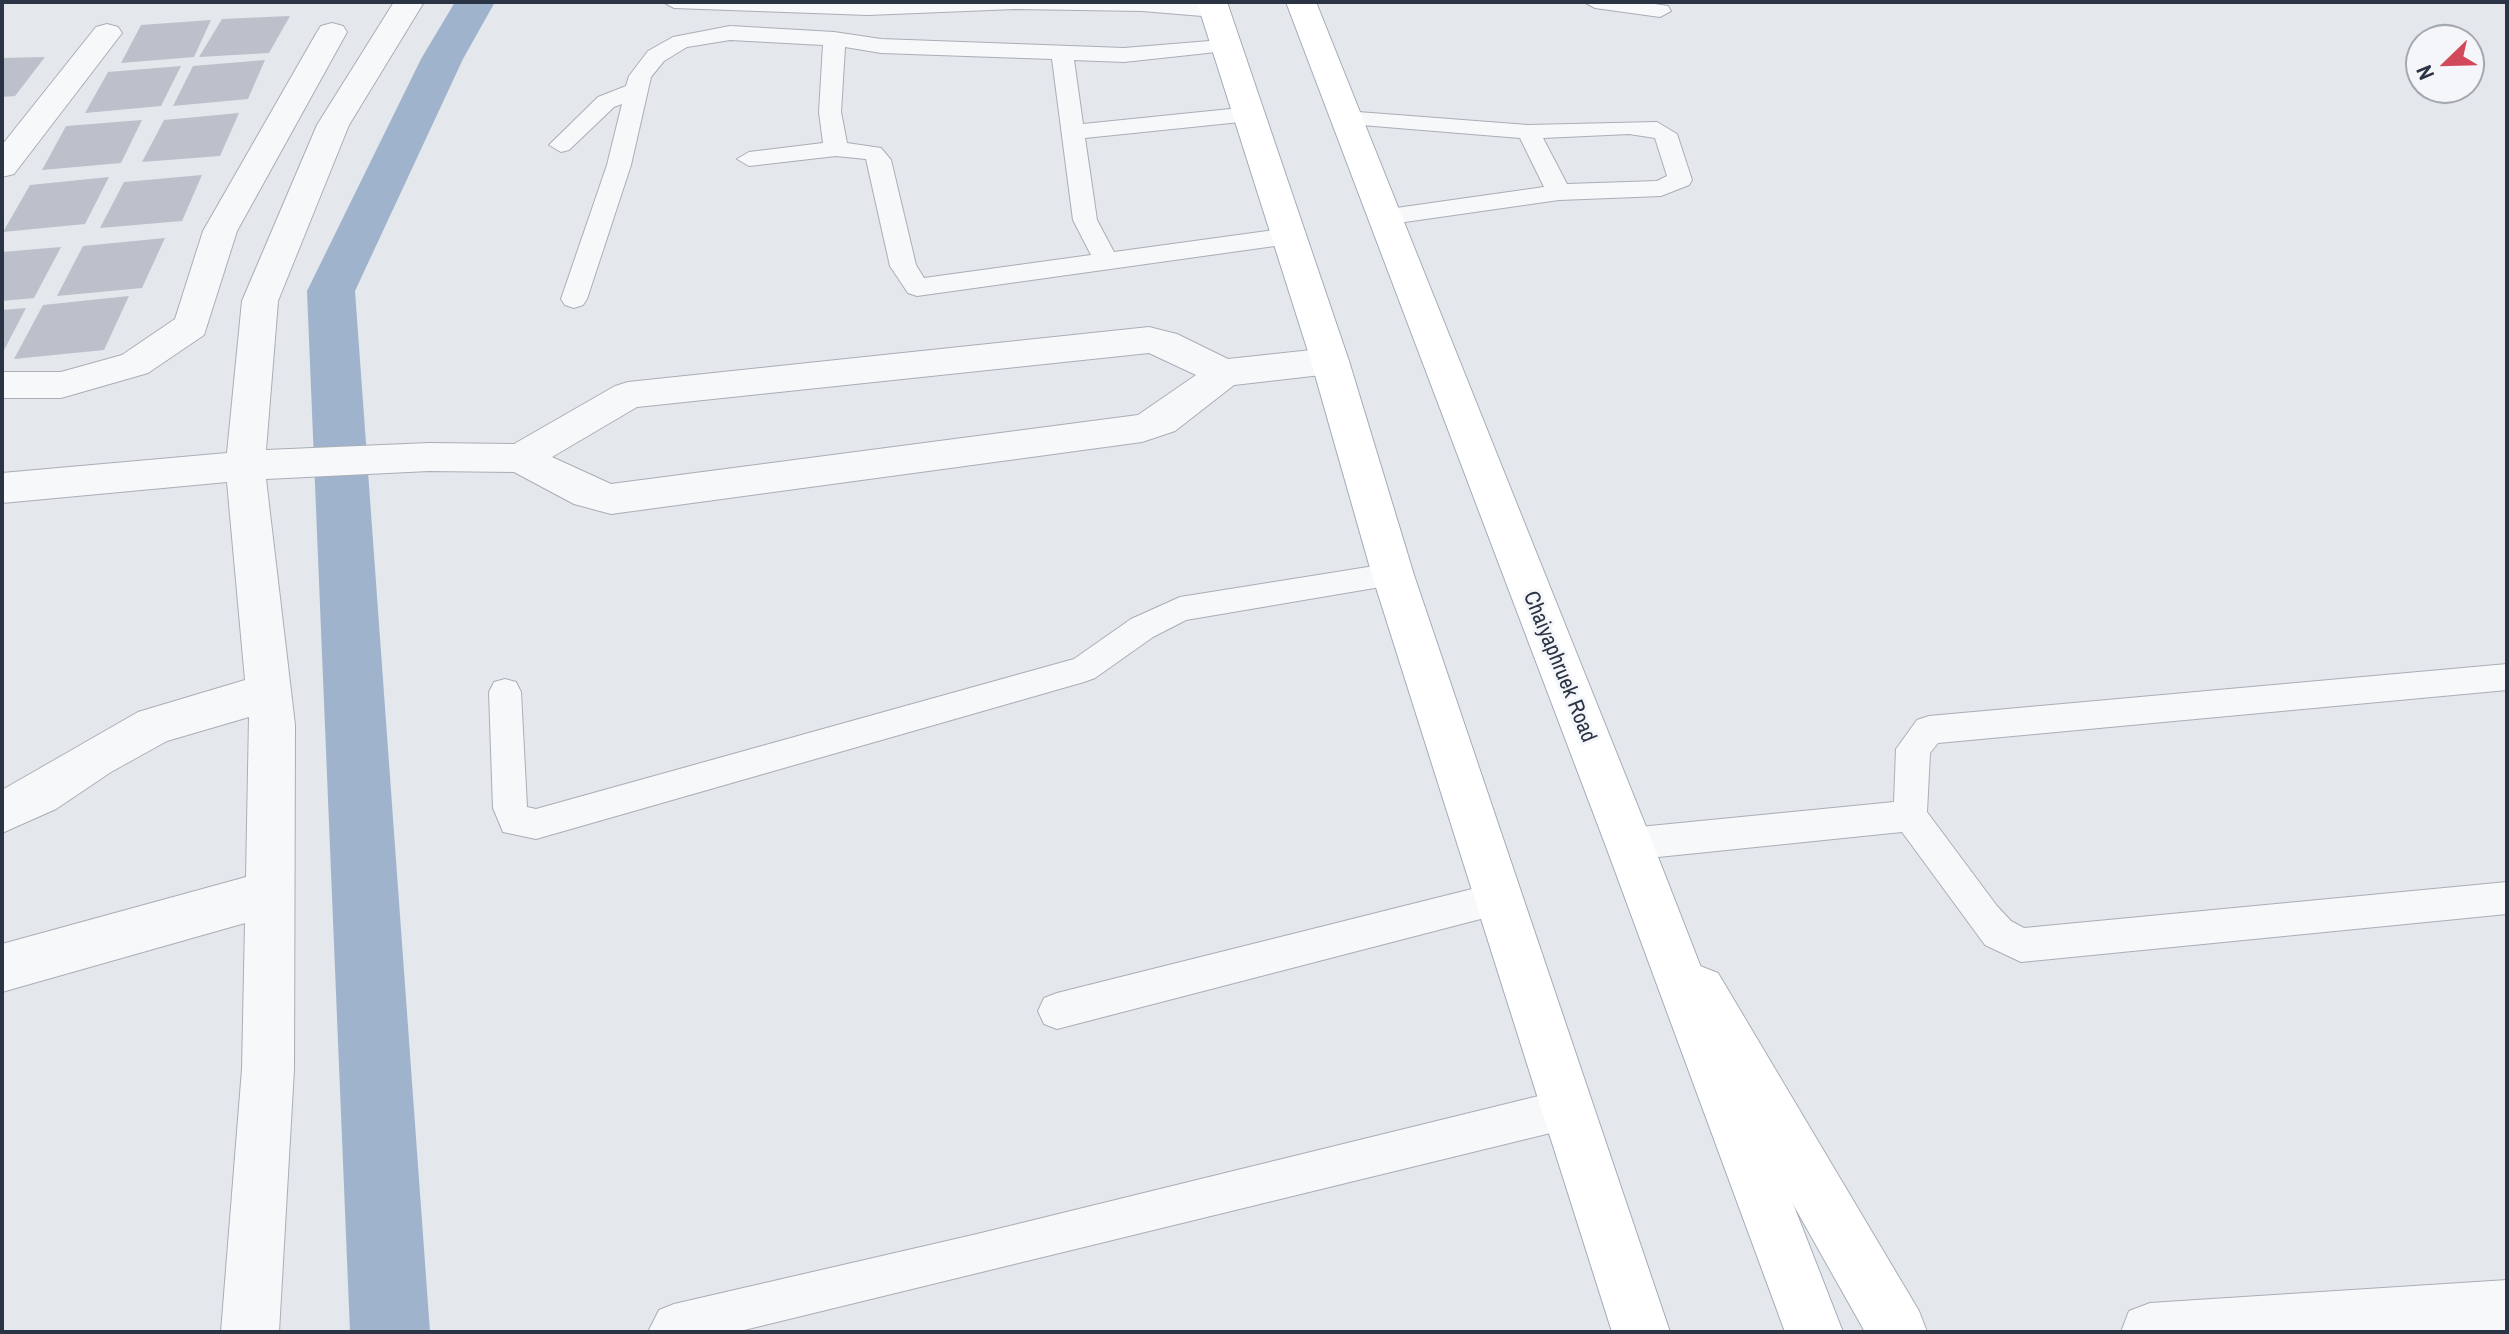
<!DOCTYPE html>
<style>
body{margin:0}
#map{position:relative;width:2509px;height:1334px;overflow:hidden;background:#e4e7ec;font-family:"Archivo Narrow",sans-serif}
canvas{display:block}
.frame{position:absolute;inset:0;border:4px solid #2b3445;pointer-events:none}
.north{position:absolute;left:2405px;top:24px;width:80px;height:80px;box-sizing:border-box;background:#f4f6f9;border:2px solid #a4a8b1;border-radius:50%;rotate:247deg;font-size:22px;font-weight:700;line-height:32px;text-align:center;color:#2b3445}
.north::after{content:'';display:block;margin:auto;width:28px;height:36px;background:#d1495b;clip-path:polygon(50% 0,100% 100%,50% 72%,0 100%)}
</style>
<div id="map">
<canvas width="2509" height="1334"></canvas>
<div class="frame"></div>
<div class="north">N</div>
</div>
<script>
const context = document.querySelector('canvas').getContext('2d');
context.lineJoin = 'round';
const toPath = rows => new Path2D(rows.map(r => 'M' + r).join(''));
function paint(path, color) { context.fillStyle = color; context.fill(path, 'evenodd'); }
function strokePath(path, color, width, dash) { context.strokeStyle = color; context.lineWidth = width; context.lineCap = dash ? 'butt' : 'round'; context.setLineDash(dash || []); context.stroke(path); }
function label(font, color, halo, rows, align = 'center') {
  context.font = font + ' "Archivo Narrow",sans-serif'; context.lineWidth = 6; context.setLineDash([]); context.textBaseline = 'middle'; context.strokeStyle = halo; context.fillStyle = color; for (const [text, x, y, turn = 0] of rows) {
    context.save(); context.translate(x, y); context.rotate((+turn || 0) * Math.PI / 180); context.textAlign = isNaN(turn) ? turn : align; if (halo) context.strokeText(text, 0, 0); context.fillText(text, 0, 0); context.restore();
  }
}
const canal = toPath([
 [455,2,495,2,463,59,355,291,430,1332,350,1332,307,291,421,59,455,2]
]);
const building = toPath([
 [290,16,269,53,199,57,222,19],
 [211,20,194,57,121,63,141,25],
 [45,57,15,96,2,97,2,58],
 [265,60,248,99,173,106,193,66],
 [181,66,161,106,85,113,108,72],
 [239,113,220,156,142,162,164,120],
 [142,120,121,163,42,170,66,126],
 [202,175,182,221,100,228,124,182],
 [109,177,85,224,3,232,30,185],
 [165,238,142,288,57,296,83,246],
 [61,247,34,298,2,301,2,252],
 [129,296,104,350,14,359,43,305],
 [26,308,2,354,2,310]
]);
const service = toPath([
 [663,2,1183,2,1214,5,1225,11,1214,17,1142,11,1015,9,868,15,674,8,663,2],
 [1584,2,1641,2,1668,6,1671,11,1660,17,1595,8,1584,2],
 [730,26,834,32,881,39,1124,48,1234,39,1237,44,1234,49,1226,51,1124,62,1074,60,1083,124,1250,107,1262,114,1250,121,1085,138,1097,220,1114,252,1289,228,1301,236,1289,244,917,296,908,293,890,266,866,159,836,156,749,166,737,159,749,152,823,143,819,112,823,45,730,40,687,47,664,61,651,77,631,165,587,299,583,305,574,308,565,305,561,299,607,165,622,104,614,107,569,150,561,152,549,145,598,97,626,86,629,76,648,51,673,37,730,26],
 [845,47,881,53,1052,59,1073,220,1091,255,924,278,916,265,891,160,881,148,847,143,841,112,845,47],
 [1345,111,1528,125,1657,122,1677,134,1692,180,1689,185,1661,196,1559,200,1384,225,1375,223,1372,217,1375,211,1544,187,1520,138,1337,123,1333,118,1337,113,1345,111],
 [1629,134,1655,138,1667,176,1657,181,1567,184,1543,138,1629,134],
 [1393,563,1404,567,1408,575,1404,583,1186,620,1153,637,1095,678,1084,682,536,839,503,832,493,808,489,692,494,682,505,679,516,682,521,692,527,807,536,809,1074,659,1131,619,1180,597,1393,563],
 [2507,664,2507,690,1938,743,1930,753,1927,812,1997,906,2011,921,2024,928,2507,882,2507,914,2021,962,1985,945,1902,832,1629,860,1617,855,1612,844,1617,833,1629,828,1894,802,1896,749,1917,720,1929,716,2507,664],
 [1500,882,1513,886,1518,898,1513,910,1500,914,1057,1029,1044,1024,1038,1011,1044,998,1057,993,1500,882],
 [1567,1089,1581,1095,1587,1109,1581,1123,1567,1129,736,1332,648,1332,659,1310,674,1304,977,1234,1567,1089]
]);
const minor = toPath([
 [394,2,424,2,349,125,278,301,266,450,429,443,514,444,615,386,628,382,1149,327,1177,334,1228,359,1330,348,1343,352,1349,361,1343,370,1330,374,1234,385,1175,431,1142,442,611,514,574,504,514,472,429,471,266,479,295,725,294,1069,279,1332,221,1332,242,1069,245,923,2,992,2,944,246,877,249,717,167,741,111,772,56,809,2,833,2,790,138,712,245,680,227,482,2,503,2,473,227,453,242,301,317,125,394,2],
 [1149,353,1196,375,1138,415,611,484,552,457,637,407,1149,353],
 [332,23,343,26,347,32,237,231,204,335,148,373,61,398,2,398,2,372,61,372,122,355,175,319,203,231,317,32,321,26,332,23],
 [107,24,118,27,122,33,14,174,2,177,2,145,96,27,107,24],
 [2507,1280,2507,1332,2121,1332,2129,1311,2150,1303,2507,1280]
]);
const secondary = toPath([
 [1700,966,1718,973,1919,1311,1927,1332,1865,1332,1682,1007,1674,990,1682,973,1700,966]
]);
const primary = toPath([
 [1197,2,1227,2,1349,361,1414,575,1670,1332,1612,1332,1372,575,1311,361,1197,2],
 [1286,2,1316,2,1653,844,1843,1332,1785,1332,1605,844,1286,2]
]);
const streetNames = [
 ["Chaiyaphruek Road",1559,667,68]
];
paint(canal, '#9fb4cc');
paint(building, '#bbc0ca');
strokePath(service, '#a9aeb7', 2);
strokePath(minor, '#a9aeb7', 2);
strokePath(secondary, '#a9aeb7', 2);
strokePath(primary, '#a3abb8', 2);
paint(service, '#f7f8fa');
paint(minor, '#f7f8fa');
paint(secondary, '#fff');
paint(primary, '#fff');
label('22px', '#2b3445', '#f4f6f9', streetNames);
</script>
